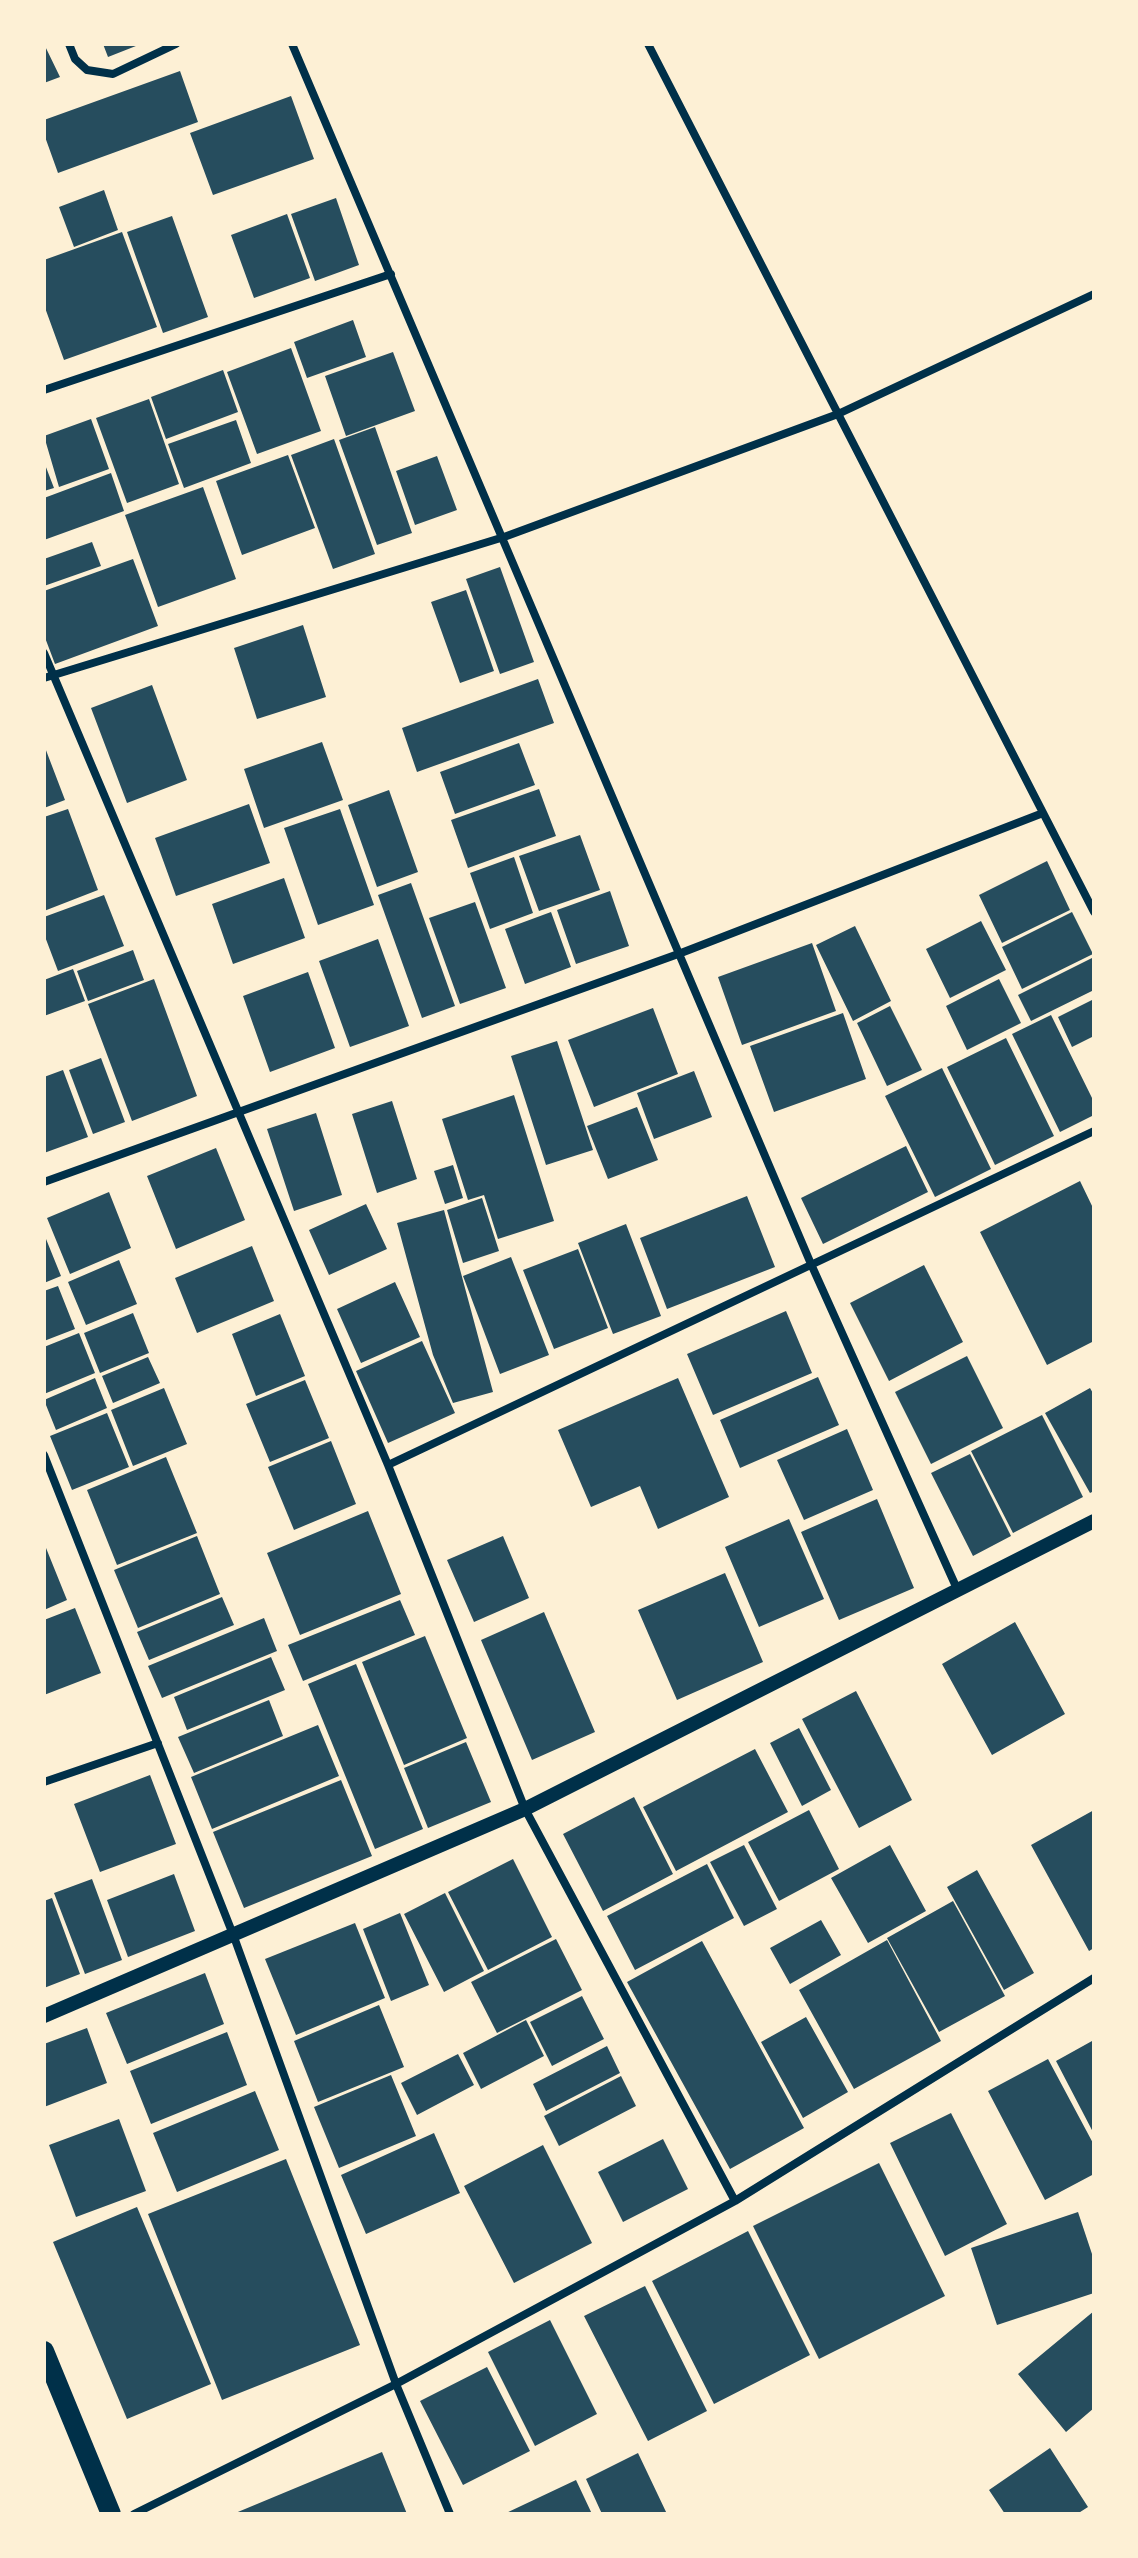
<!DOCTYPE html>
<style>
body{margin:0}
#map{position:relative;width:1138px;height:2558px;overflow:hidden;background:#fdf0d5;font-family:"Varela Round",sans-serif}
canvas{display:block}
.frame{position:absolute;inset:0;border:46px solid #fdf0d5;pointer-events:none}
</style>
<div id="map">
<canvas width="1138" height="2558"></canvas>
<div class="frame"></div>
</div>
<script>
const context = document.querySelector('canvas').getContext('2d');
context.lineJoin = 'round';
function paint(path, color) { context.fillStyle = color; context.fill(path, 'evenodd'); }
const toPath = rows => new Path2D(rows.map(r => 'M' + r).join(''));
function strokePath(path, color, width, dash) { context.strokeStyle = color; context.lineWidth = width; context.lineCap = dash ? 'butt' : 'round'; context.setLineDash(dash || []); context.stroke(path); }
const building = toPath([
 [44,44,60,77,44,83],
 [103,44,141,44,108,57],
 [180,71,198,122,58,173,44,134,44,120],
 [291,96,314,159,213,195,190,133],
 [104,190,118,230,74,247,59,207],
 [336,198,359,265,315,281,291,214],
 [287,214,310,278,254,298,231,235],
 [172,216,208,317,163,333,127,232],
 [122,232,157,327,64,360,44,305,44,260],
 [353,320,366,357,307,378,294,342],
 [291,348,321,431,257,454,227,372],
 [393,352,415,411,346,436,325,376],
 [223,370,238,412,166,439,151,397],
 [149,399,179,484,127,503,96,418],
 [91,419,109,469,59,487,44,436],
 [236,420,251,463,184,488,168,444],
 [375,427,412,533,377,545,339,440],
 [334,439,375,554,333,569,291,455],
 [288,455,315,528,242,555,216,481],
 [437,456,457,510,415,525,396,471],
 [44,462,54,488,44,491],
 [111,473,124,511,44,540,44,498],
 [203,487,236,579,158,607,125,515],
 [92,542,101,566,44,586,44,559],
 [133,559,158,626,55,664,44,635,44,591],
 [500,567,534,662,500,674,466,579],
 [466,590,494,671,460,683,431,602],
 [303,625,326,697,257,719,234,648],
 [538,679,554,723,417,772,402,728],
 [152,685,187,780,127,803,91,708],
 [322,742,343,800,264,828,244,769],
 [519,743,535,785,455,814,440,772],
 [44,745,65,800,44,808],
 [539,789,556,836,468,868,451,820],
 [389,790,418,872,377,887,348,805],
 [249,804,270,863,176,896,155,838],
 [68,809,98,890,44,911,44,817],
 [340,809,374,905,318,925,284,828],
 [580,835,600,890,539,911,519,856],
 [514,857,533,913,490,929,470,873],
 [1047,861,1070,910,1002,943,979,895],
 [284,878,305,938,233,964,212,904],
 [411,883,455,1006,422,1018,378,895],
 [610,891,629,946,576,964,557,910],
 [104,895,124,946,58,971,44,934,44,917],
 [475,902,506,988,460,1004,429,918],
 [551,912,571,967,525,984,505,929],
 [1072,912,1093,954,1022,989,1002,947],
 [981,921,1006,970,950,998,926,949],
 [855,926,891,1001,853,1021,816,945],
 [378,939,409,1026,350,1047,319,961],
 [812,943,836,1011,742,1045,718,977],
 [133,950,144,980,88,1001,77,971],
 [1094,957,1094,990,1031,1021,1018,995],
 [73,969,85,1001,44,1016,44,980],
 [308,972,335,1048,270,1072,243,996],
 [154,979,197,1096,132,1121,88,1004],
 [999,979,1021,1023,967,1050,946,1006],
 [1094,999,1094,1036,1072,1047,1058,1017],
 [890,1006,922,1070,887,1086,857,1023],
 [653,1008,678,1074,594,1107,568,1040],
 [843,1013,866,1079,774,1112,750,1046],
 [1051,1015,1094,1102,1094,1115,1060,1132,1012,1034],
 [1006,1038,1054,1136,995,1165,947,1067],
 [557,1041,593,1150,546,1165,511,1056],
 [101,1058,125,1122,93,1134,69,1070],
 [942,1068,991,1169,935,1197,885,1096],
 [63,1070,88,1137,44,1153,44,1077],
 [694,1071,712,1117,654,1139,637,1093],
 [514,1095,554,1221,498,1239,484,1195,468,1200,442,1119],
 [392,1101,417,1179,377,1193,352,1114],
 [637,1107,658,1160,608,1179,587,1126],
 [316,1113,342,1195,294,1211,267,1129],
 [906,1146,928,1192,823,1244,801,1198],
 [216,1148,245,1220,176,1249,147,1176],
 [453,1165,463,1198,445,1204,434,1171],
 [1080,1181,1094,1210,1094,1341,1047,1365,980,1232],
 [109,1192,131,1248,70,1274,47,1218],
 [747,1196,775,1267,667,1309,640,1238],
 [482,1198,499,1251,463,1263,447,1210],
 [366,1204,387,1249,329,1275,309,1230],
 [444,1210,493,1392,453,1403,433,1355,397,1223],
 [626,1224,661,1316,613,1334,578,1243],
 [44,1234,61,1276,44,1283],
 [252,1246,274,1301,197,1333,175,1278],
 [578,1249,608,1328,554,1349,523,1270],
 [511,1257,549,1355,500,1374,463,1276],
 [119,1260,137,1304,86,1325,68,1282],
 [924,1265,963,1342,889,1381,850,1303],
 [395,1282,420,1337,361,1363,337,1309],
 [58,1286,75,1329,44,1341,44,1291],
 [786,1311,812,1373,713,1415,687,1354],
 [133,1313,149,1353,100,1373,84,1333],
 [280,1314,305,1376,256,1396,232,1334],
 [79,1333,95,1373,44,1394,44,1347],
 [422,1341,455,1413,388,1443,356,1371],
 [967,1356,1003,1428,931,1464,895,1392],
 [148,1357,160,1383,113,1403,102,1376],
 [818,1377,839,1425,740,1468,720,1420],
 [95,1378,107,1408,56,1430,44,1400],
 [678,1378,729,1497,658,1529,640,1486,591,1507,558,1430],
 [305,1380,329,1438,270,1462,246,1404],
 [164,1388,187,1444,133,1466,111,1410],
 [1090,1388,1094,1395,1094,1491,1090,1493,1045,1413],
 [107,1413,129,1467,72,1490,50,1436],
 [1042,1415,1083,1497,1013,1533,971,1451],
 [847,1429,873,1490,804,1520,777,1460],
 [331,1441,356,1504,294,1530,268,1467],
 [970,1454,1011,1536,973,1556,931,1473],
 [166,1457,197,1533,117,1565,87,1490],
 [877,1499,914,1588,839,1620,801,1532],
 [368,1511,401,1594,300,1635,267,1553],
 [789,1519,824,1599,759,1627,725,1547],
 [197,1536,220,1594,138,1628,114,1570],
 [503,1536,529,1598,474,1622,447,1560],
 [44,1543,67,1600,44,1610],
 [725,1573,763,1662,677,1700,638,1610],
 [222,1597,234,1625,149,1660,137,1632],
 [400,1600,415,1635,303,1681,288,1645],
 [75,1608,101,1673,44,1695,44,1620],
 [544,1612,595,1732,532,1760,481,1640],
 [264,1618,277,1651,162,1698,148,1666],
 [1015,1622,1065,1714,992,1755,942,1664],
 [425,1636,467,1738,404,1765,362,1662],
 [271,1657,285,1690,187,1730,174,1697],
 [356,1664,423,1829,375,1849,308,1684],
 [856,1691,912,1800,859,1828,802,1719],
 [269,1700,283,1736,194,1773,178,1737],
 [318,1725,339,1776,212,1829,191,1777],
 [799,1728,831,1790,802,1806,770,1743],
 [466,1742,491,1802,428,1828,404,1768],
 [755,1749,788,1812,676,1871,643,1807],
 [150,1775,176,1844,100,1872,74,1804],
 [341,1780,372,1856,244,1908,213,1832],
 [634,1797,673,1874,603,1911,563,1834],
 [809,1810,839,1869,779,1901,748,1842],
 [1094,1810,1094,1948,1089,1951,1031,1845],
 [744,1845,777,1909,744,1926,710,1862],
 [890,1845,926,1911,868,1943,831,1878],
 [513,1859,552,1937,488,1970,448,1892],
 [707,1864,734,1918,635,1970,607,1916],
 [977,1870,1034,1973,1004,1990,947,1887],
 [174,1874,195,1931,128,1957,107,1900],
 [92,1879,122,1960,85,1974,54,1893],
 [445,1893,484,1971,444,1992,404,1914],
 [52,1898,80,1974,44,1988,44,1901],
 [953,1901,1005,1996,939,2032,887,1938],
 [400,1913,429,1985,391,2001,363,1929],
 [821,1920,841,1955,790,1984,770,1948],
 [355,1923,385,1998,296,2035,265,1959],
 [556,1939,582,1990,497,2033,471,1982],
 [887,1940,941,2041,854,2089,799,1990],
 [702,1941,804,2128,730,2169,627,1982],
 [205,1973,224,2024,127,2064,106,2013],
 [582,1996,604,2039,552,2066,530,2022],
 [379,2005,404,2067,318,2102,294,2041],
 [806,2017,848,2092,803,2118,761,2042],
 [526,2020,544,2056,481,2089,463,2053],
 [87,2028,107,2083,44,2107,44,2044],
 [227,2032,247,2085,151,2124,130,2071],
 [1092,2041,1094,2045,1094,2134,1056,2061],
 [607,2046,620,2073,546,2111,533,2084],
 [458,2054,474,2085,417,2115,401,2083],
 [1048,2059,1094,2145,1094,2174,1045,2200,988,2091],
 [391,2075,416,2136,339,2168,314,2107],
 [621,2076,636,2106,559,2146,544,2116],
 [255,2091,279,2150,177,2192,153,2133],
 [951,2113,1007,2224,945,2256,890,2143],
 [119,2119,146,2191,76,2217,49,2145],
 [434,2133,460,2193,366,2234,341,2175],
 [663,2139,688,2189,623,2222,598,2172],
 [543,2145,592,2243,514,2283,464,2186],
 [286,2159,360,2345,222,2400,148,2214],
 [879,2163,945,2296,819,2359,753,2226],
 [137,2207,211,2384,127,2419,53,2242],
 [1078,2212,1094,2260,1094,2293,997,2325,971,2248],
 [748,2231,810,2355,714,2404,652,2281],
 [645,2286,707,2411,648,2441,584,2316],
 [1094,2311,1094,2408,1066,2432,1018,2374],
 [550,2320,597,2414,535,2446,488,2352],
 [487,2367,530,2451,463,2485,420,2401],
 [1050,2448,1088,2507,1077,2514,1005,2514,989,2490],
 [382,2452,407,2514,233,2514],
 [638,2453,667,2514,602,2514,586,2479],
 [576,2480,592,2514,504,2514]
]);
const minor = toPath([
 [69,44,75,59,87,70,113,74,176,44],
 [292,44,811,1264,958,1591],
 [648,44,1094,912],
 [44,390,391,274],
 [44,653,388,1465,525,1809,735,2201],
 [44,678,504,537,838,414,1094,294],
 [44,1182,681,953,1043,813],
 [44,1455,234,1937,396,2384,450,2514],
 [388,1465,1094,1131],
 [44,1782,158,1743],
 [134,2514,396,2384,735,2201,1094,1978]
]);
const tertiary = toPath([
 [44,2016,525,1809,1094,1521]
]);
const primary = toPath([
 [44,2351,111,2514]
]);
paint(building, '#264d5e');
strokePath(minor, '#003049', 8);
strokePath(tertiary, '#003049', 14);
strokePath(primary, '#003049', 20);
</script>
